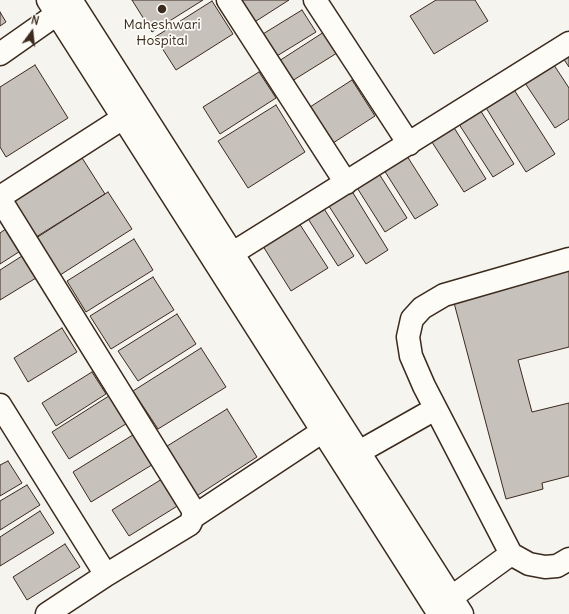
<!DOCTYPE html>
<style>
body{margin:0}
#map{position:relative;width:569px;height:614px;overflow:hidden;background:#f5f4ee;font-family:Delius,sans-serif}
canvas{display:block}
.north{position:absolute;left:12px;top:12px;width:40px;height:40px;-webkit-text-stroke:3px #fdfcf7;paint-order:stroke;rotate:15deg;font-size:11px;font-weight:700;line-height:16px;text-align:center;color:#3b2a1e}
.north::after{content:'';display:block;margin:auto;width:14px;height:18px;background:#3b2a1e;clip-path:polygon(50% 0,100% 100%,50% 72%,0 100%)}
</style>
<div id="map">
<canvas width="569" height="614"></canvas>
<div class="north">N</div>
</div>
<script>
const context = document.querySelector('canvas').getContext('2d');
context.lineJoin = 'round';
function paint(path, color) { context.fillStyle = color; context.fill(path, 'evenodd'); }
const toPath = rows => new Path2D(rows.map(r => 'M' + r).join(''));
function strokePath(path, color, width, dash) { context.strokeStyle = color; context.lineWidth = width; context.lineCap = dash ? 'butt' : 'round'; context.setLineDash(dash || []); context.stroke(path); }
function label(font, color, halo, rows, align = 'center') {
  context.font = font + ' Delius,sans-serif'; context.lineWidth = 3.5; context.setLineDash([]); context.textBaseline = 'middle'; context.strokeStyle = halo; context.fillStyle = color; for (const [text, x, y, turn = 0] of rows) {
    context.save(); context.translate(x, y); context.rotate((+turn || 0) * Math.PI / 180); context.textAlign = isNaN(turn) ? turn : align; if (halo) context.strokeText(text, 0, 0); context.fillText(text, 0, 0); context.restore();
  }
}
const building = toPath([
 [132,0,203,0,152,32,132,0],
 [238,0,289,0,253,23,238,0],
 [436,0,475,0,488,21,434,54,410,16,436,0],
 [212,1,233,34,176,70,155,37,212,1],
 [302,10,316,32,272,59,258,37,302,10],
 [0,12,6,22,0,26,0,12],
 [324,32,337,53,292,81,279,61,324,32],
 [569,49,569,67,561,55,569,49],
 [552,62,569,88,569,119,555,128,523,80,552,62],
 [35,65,68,118,6,157,0,147,0,87,35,65],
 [259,72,276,98,220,134,203,107,259,72],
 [352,80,375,116,333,143,310,107,352,80],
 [511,85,555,154,526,172,483,103,511,85],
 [276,105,305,152,248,188,218,141,276,105],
 [477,105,514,164,493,177,455,118,477,105],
 [453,126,486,179,464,192,430,139,453,126],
 [77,150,105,194,36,237,8,193,77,150],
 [407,156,438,205,415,219,384,170,407,156],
 [376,169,407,218,385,232,354,183,376,169],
 [350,188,388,250,366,264,327,203,350,188],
 [108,192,132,229,57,277,33,240,108,192],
 [321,204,354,256,338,266,305,214,321,204],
 [297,220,328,268,291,291,261,243,297,220],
 [10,226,25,248,0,264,0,233,10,226],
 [134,239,153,270,86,312,67,281,134,239],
 [22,256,36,278,0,300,0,270,22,256],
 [569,269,569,347,518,360,532,412,569,403,569,476,542,483,543,489,506,499,453,299,569,269],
 [153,277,174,310,111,349,90,316,153,277],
 [177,314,196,344,138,381,118,351,177,314],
 [62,328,77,352,28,382,14,358,62,328],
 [201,348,226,387,158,429,133,391,201,348],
 [92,372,106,394,56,426,42,403,92,372],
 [112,394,129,422,69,459,52,432,112,394],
 [227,409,257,457,195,497,164,448,227,409],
 [136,433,155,463,91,502,73,472,136,433],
 [8,461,22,483,0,496,0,465,8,461],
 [162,479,179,505,129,536,112,510,162,479],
 [27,485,40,505,0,530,0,501,27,485],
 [40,511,54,533,0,566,0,537,40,511],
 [65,544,80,567,27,600,13,577,65,544]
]);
const minor = toPath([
 [48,0,439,614],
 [71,0,462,614],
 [228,0,346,183],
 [315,0,409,144],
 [0,54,57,14],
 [0,197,123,118],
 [0,199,193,510,193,517,190,524,106,575,47,614],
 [569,259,444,295,422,308,412,319,408,337,411,356,424,386,511,554,529,564,545,567,557,566,569,559],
 [220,261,569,43],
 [0,405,106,575],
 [359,452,435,409],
 [193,517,323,431],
 [452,597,511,554]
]);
const markers = [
 [162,9,5,"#3b2a1e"]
];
const poiNames = [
 ["Maheshwari",162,25],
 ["Hospital",162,41]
];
paint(building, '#c7c1bb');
strokePath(building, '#3b2a1e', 1);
strokePath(minor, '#3b2a1e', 25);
strokePath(minor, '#fdfcf7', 22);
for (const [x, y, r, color] of markers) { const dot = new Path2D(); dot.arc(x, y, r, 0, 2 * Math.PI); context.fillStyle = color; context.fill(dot); strokePath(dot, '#fdfcf7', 1.5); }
label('14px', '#3b2a1e', '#fdfcf7', poiNames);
</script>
